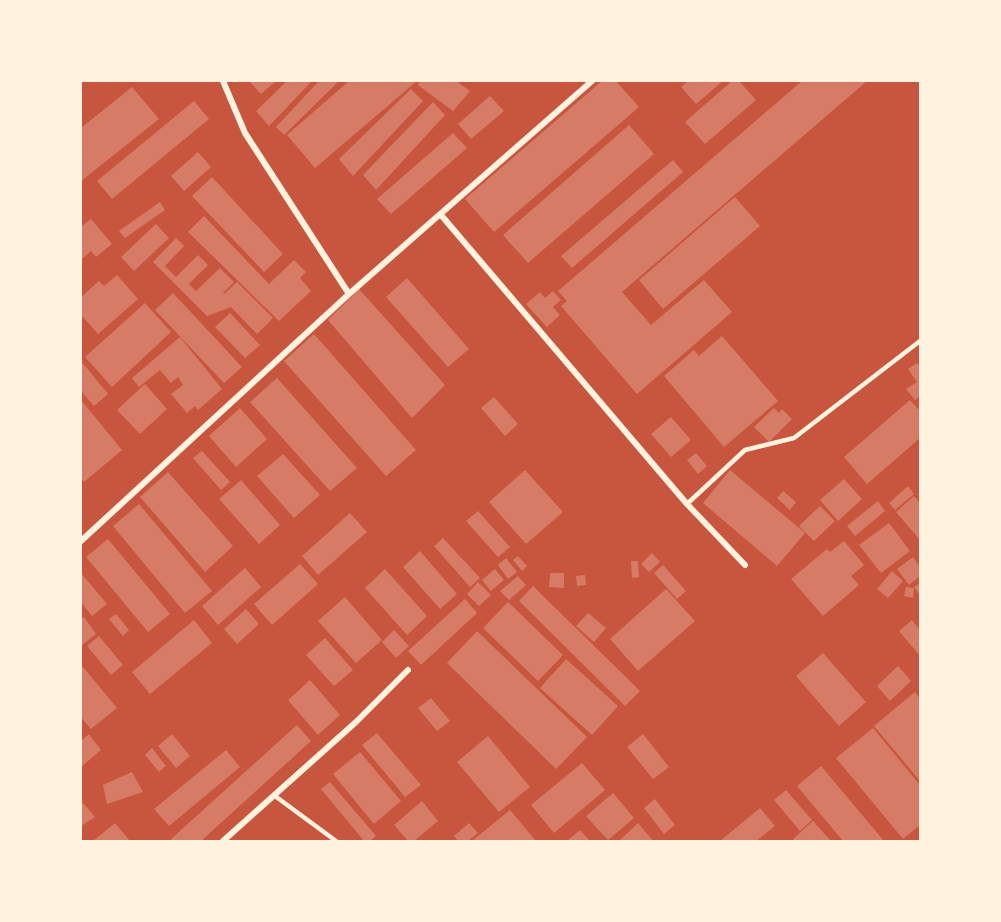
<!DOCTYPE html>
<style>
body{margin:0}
#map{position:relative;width:1001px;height:922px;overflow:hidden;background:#c8553d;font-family:"Noto Serif",serif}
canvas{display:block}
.frame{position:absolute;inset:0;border:82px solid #fff3e0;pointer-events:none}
</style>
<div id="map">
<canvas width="1001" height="922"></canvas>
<div class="frame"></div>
</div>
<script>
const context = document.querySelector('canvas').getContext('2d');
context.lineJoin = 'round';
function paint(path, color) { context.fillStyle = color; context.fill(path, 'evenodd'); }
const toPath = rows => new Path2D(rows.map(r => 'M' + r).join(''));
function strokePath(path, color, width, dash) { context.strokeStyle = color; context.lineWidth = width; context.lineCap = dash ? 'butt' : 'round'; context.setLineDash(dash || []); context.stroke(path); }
const building = toPath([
 [249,81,276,81,261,94],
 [287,81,312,81,269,126,256,111],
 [319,81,339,81,284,135,276,127],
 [349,81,417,81,315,168,287,135],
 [420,81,456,81,470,91,453,111,418,85],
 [602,81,616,81,639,107,494,232,465,199],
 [688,81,723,81,696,104,681,87],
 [732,81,739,81,756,100,705,144,685,122],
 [802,81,867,81,622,292,651,325,704,280,732,312,637,394,561,306,567,301,558,291],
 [132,87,159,119,81,181,81,128],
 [411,89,423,101,353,176,339,159],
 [490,96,504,111,471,139,458,124],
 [194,101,209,119,112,199,97,181],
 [433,102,445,115,376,190,363,175],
 [629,125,654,154,528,263,503,235],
 [453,133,467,148,391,214,377,199],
 [198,152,211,167,184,191,171,176],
 [673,160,683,172,572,268,561,256],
 [212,177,283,254,264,272,192,196],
 [735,197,760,226,663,309,639,280],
 [160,202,165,210,125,238,119,231],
 [204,216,269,284,294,260,306,272,300,278,311,291,279,321,188,232],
 [91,219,112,244,96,257,91,251,81,260,81,227],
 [156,224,169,238,134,271,121,257],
 [176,238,184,246,165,266,176,277,198,255,208,265,189,284,196,291,220,268,234,282,223,293,224,294,237,282,273,318,257,334,231,307,207,316,153,262],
 [117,275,138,299,98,334,81,315,81,297,99,281,104,286],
 [407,278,469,349,448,367,386,297],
 [359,289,445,385,412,418,328,320],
 [553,291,561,300,553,307,560,315,547,327,526,304,540,292,545,298],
 [173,293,242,367,224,383,155,310],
 [145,303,171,332,112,387,85,357],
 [230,313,260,345,245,358,215,327],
 [314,334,416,450,386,476,284,361],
 [722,336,778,401,724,447,664,376,694,350,699,356],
 [180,337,222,389,198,410,195,406,187,413,171,394,183,385,178,377,171,383,160,370,139,387,132,378],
 [81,361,108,394,94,406,81,391],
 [917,363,920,367,920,396,915,400,906,389,917,382,908,369],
 [277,378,357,468,330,491,250,402],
 [145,384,167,409,140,434,117,410],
 [494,397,518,424,505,436,481,408],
 [81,400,122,450,84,482,81,478],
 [910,400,920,411,920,438,867,484,844,457],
 [240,408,267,439,236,467,209,436],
 [774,408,779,413,782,409,792,419,769,442,754,427],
 [671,417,691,440,671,457,651,434],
 [202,451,230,482,221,490,193,458],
 [696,453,707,466,698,474,687,460],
 [283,454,320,495,294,518,257,476],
 [525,470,563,512,526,544,489,502],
 [730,470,805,533,777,566,703,503],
 [168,472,233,546,205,572,140,497],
 [844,479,862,499,838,521,820,500],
 [241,480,280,525,259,544,219,499],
 [908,486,914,494,895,510,889,503],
 [783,491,796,502,790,510,777,498],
 [914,496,920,503,920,540,896,512],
 [878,501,885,511,855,536,847,526],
 [139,504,212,591,185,613,113,526],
 [820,506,835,521,814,541,799,526],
 [478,511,510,547,498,557,466,521],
 [350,513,367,532,318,575,302,556],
 [889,523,910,551,881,573,859,545],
 [443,538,480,578,470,587,434,546],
 [108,539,170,614,148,632,86,557],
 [844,541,864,565,851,576,859,585,823,616,791,579,827,549,830,552],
 [420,551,457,594,440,609,403,567],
 [652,553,660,562,649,572,641,564],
 [518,556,527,566,522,571,513,560],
 [913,557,920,567,920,576,909,585,897,569],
 [506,558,517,572,508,579,498,565],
 [631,561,638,561,639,577,632,578],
 [300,564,318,584,272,625,254,604],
 [663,565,686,591,677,599,654,573],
 [245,568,261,587,218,625,202,606],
 [385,569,427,616,407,635,365,588],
 [495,569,504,580,491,591,482,580],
 [892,571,903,581,888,598,877,589],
 [81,573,107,604,92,616,81,602],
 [550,573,564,573,564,588,549,587],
 [585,575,586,585,577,586,576,576],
 [518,576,526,585,509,600,500,591],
 [478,582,491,595,479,606,467,594],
 [920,583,920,595,914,587],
 [533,586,640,691,625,706,519,601],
 [906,587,914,588,913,598,904,596],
 [666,589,695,621,638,671,610,639],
 [345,597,382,640,356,663,318,621],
 [465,599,477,613,421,665,408,651],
 [508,602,563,655,538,681,483,628],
 [246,609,259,624,237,644,224,629],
 [588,613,606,628,594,642,576,626],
 [116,614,129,630,123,636,109,619],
 [84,617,96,634,81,646,81,619],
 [194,620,212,643,150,694,132,672],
 [912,620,920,630,920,656,899,631],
 [394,630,409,646,396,658,382,642],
 [477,631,587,737,556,769,447,663],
 [99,636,123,665,111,675,87,646],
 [325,638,353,670,334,686,306,655],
 [823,653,866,702,839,726,796,676],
 [566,659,618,706,592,735,540,688],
 [898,666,911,681,890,701,877,686],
 [83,667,117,708,91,729,81,717,81,669],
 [310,680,340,715,318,735,288,700],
 [915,692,920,699,920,781,874,726],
 [431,698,450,721,437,731,418,708],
 [297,725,311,741,201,841,172,841,171,839],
 [873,728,920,785,920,825,903,839,836,758],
 [377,733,421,785,405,797,362,745],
 [89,734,101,750,81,767,81,741],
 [172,734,190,756,176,768,158,746],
 [643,734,669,767,653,779,627,747],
 [488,736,530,787,499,812,457,762],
 [152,748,166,766,159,772,145,755],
 [226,750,240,767,169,826,154,809],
 [360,752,401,801,374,824,333,774],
 [582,763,605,790,554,833,531,805],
 [821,766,884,841,843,841,797,786],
 [132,772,143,792,107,804,103,785],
 [330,782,376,836,370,841,364,841,321,789],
 [786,790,812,820,800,831,774,800],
 [613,793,634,818,608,840,586,816],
 [655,799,675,825,664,834,644,808],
 [422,801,438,821,414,841,408,841,394,825],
 [82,802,95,817,81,826,81,803],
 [760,808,775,826,756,841,720,841],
 [510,810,536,841,472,841],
 [813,821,831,841,795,841,793,839],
 [115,823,130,841,93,841],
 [469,823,478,833,468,841,458,841,454,836],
 [638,823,653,841,619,841],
 [580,830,590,841,567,841]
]);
const service = toPath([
 [687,504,745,450,794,438,920,341],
 [275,796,336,841]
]);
const minor = toPath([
 [223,81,245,133,349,294],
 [441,215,687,504,745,565],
 [81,541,349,294,592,81],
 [223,841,356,722,408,670]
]);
paint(building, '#d67c66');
strokePath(service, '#fff3e0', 4.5);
strokePath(minor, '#fff3e0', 6);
</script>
